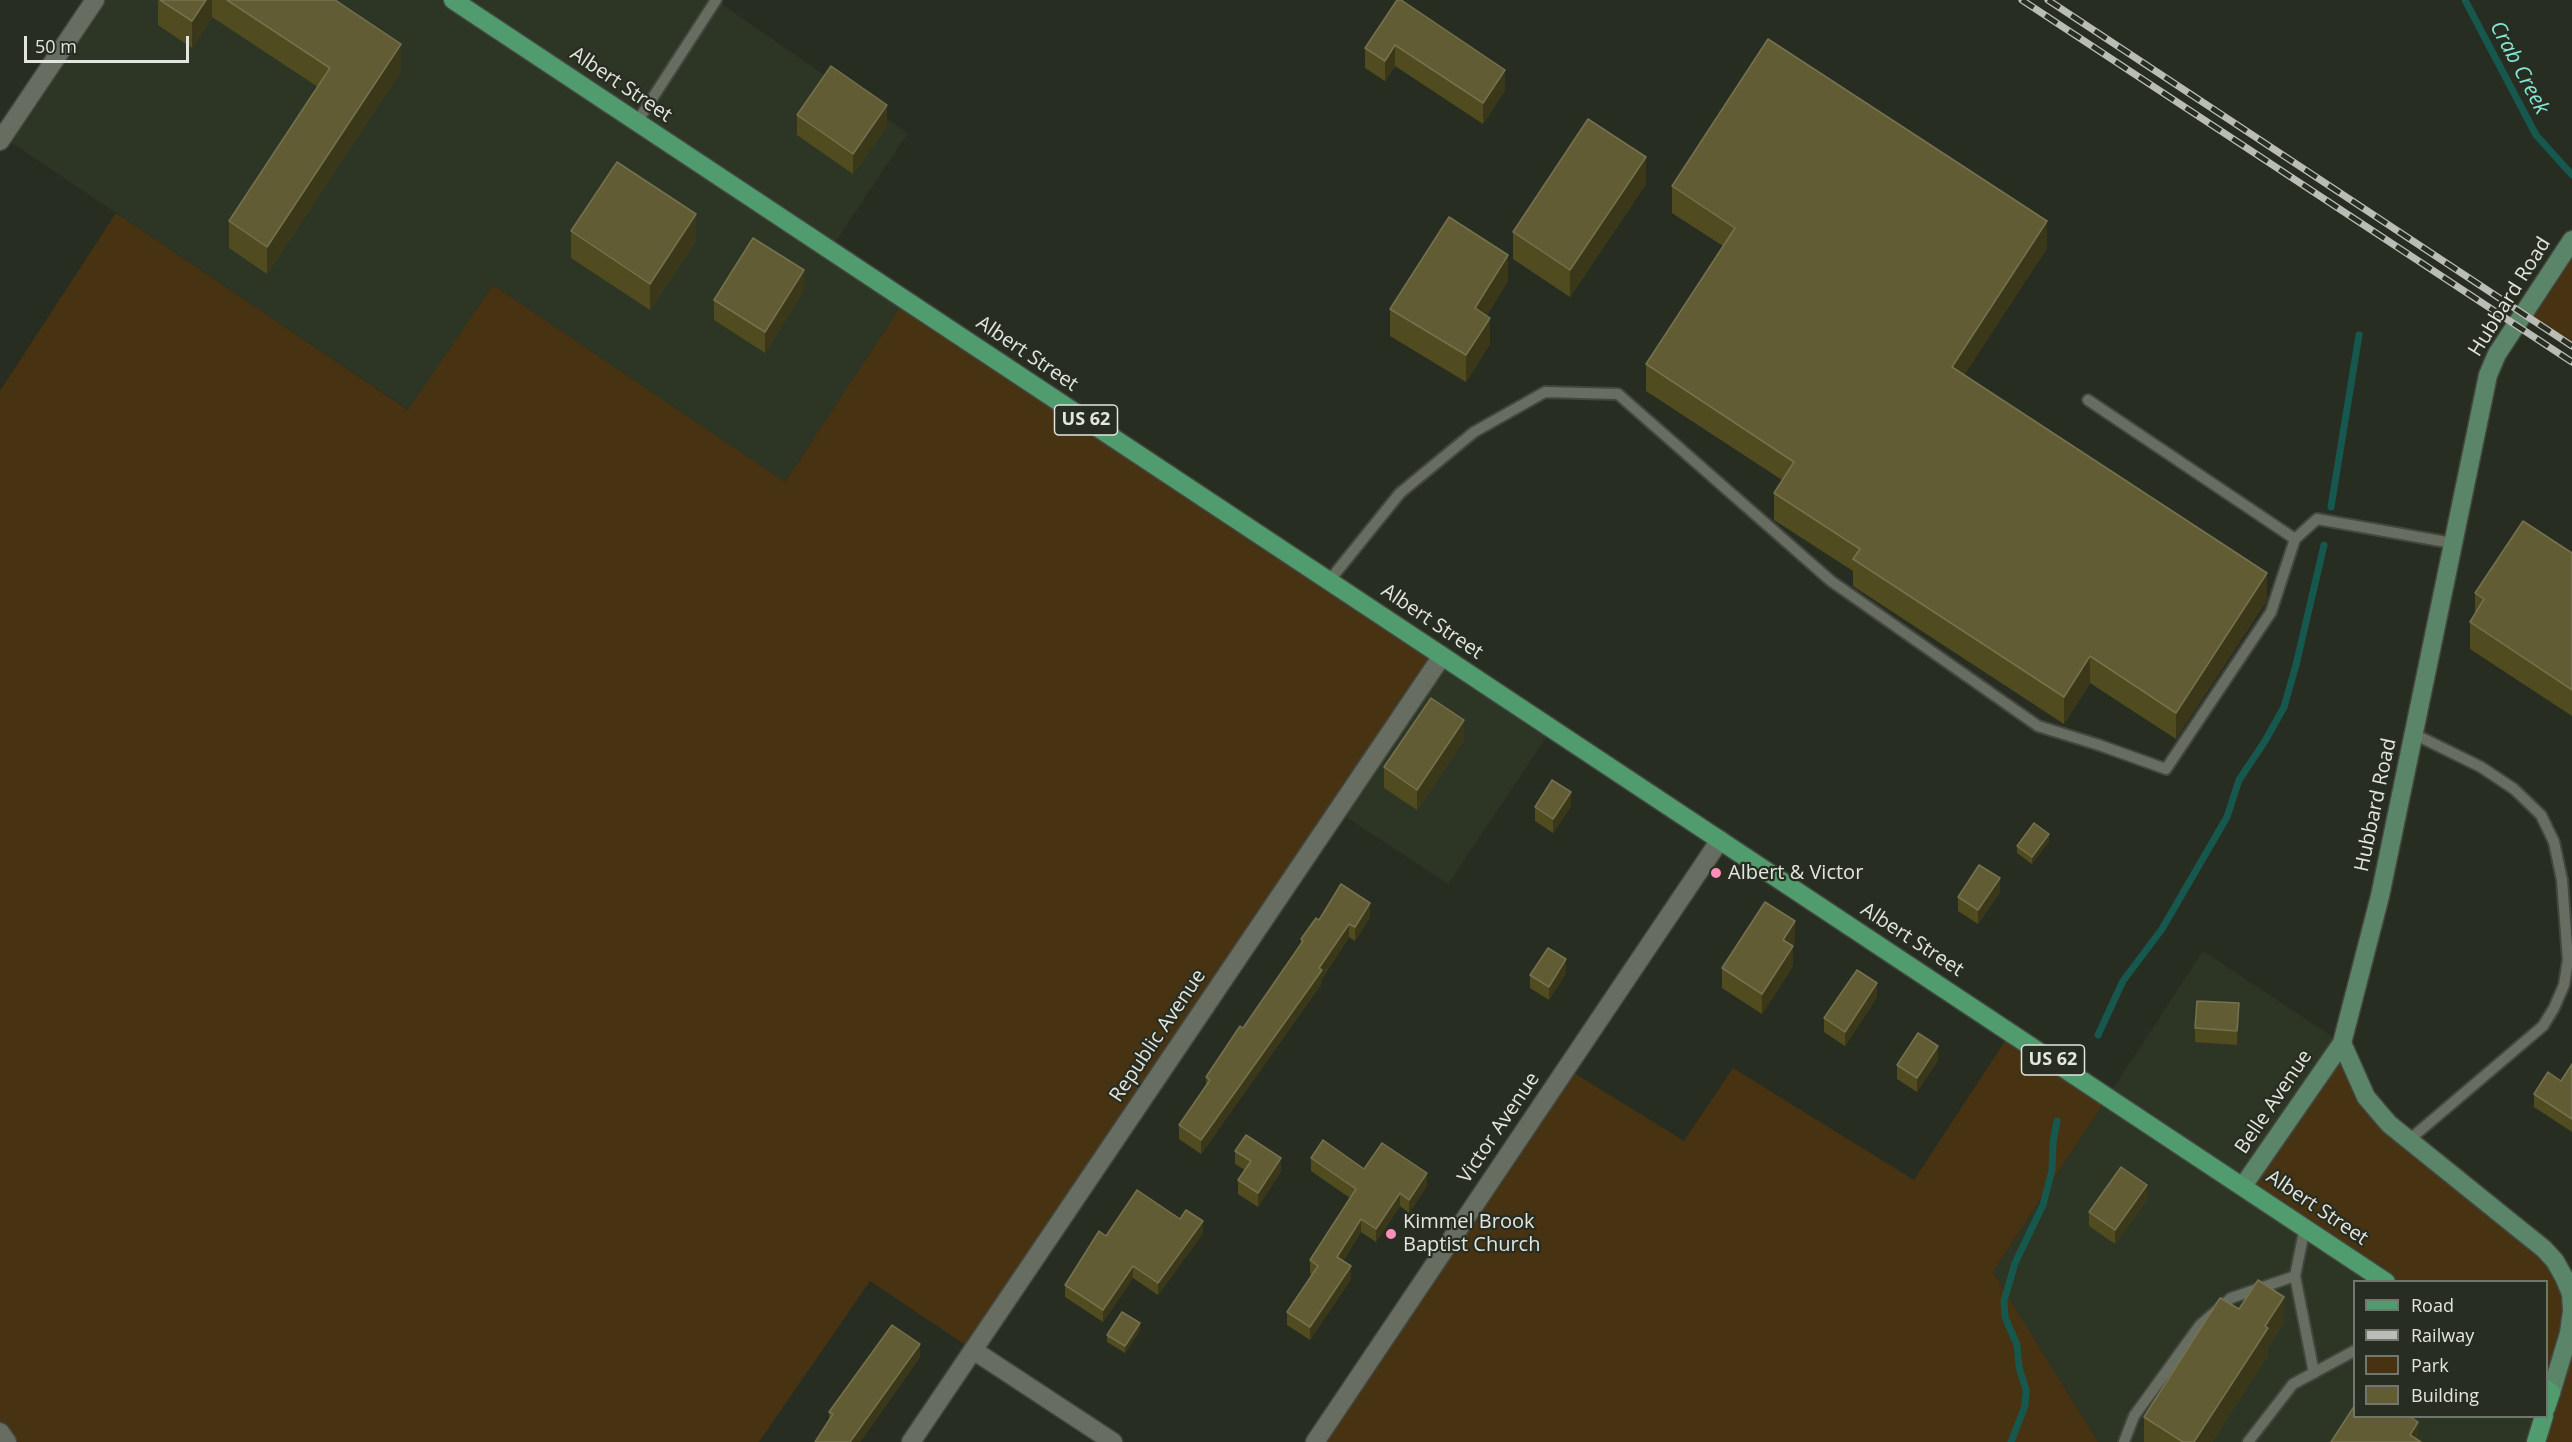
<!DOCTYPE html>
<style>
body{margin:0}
#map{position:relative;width:2572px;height:1442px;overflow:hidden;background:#282d22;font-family:"Open Sans",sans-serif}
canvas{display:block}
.legend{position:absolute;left:2353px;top:1280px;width:195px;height:138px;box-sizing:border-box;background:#282d22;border:2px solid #72776e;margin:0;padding:8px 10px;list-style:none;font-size:18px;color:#e2e6df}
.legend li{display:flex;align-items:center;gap:12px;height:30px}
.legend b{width:30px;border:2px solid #72776e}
.scale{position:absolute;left:24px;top:36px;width:165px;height:27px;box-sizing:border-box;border:3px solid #e2e6df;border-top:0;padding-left:8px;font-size:18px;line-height:21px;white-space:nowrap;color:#e2e6df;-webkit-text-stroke:4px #282d22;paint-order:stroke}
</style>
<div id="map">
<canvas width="2572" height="1442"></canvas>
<ul class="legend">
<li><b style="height:8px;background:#509c6f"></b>Road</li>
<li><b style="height:8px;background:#b9bdb6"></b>Railway</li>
<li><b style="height:16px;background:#473212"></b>Park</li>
<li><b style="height:16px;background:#615c34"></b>Building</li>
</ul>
<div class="scale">50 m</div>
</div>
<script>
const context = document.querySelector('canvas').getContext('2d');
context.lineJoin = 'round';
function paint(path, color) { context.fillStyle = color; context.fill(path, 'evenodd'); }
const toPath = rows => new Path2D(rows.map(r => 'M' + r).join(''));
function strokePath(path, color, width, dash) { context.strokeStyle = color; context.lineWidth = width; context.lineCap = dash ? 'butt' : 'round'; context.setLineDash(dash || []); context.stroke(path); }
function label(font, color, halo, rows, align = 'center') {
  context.font = font + ' "Open Sans",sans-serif'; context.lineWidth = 4.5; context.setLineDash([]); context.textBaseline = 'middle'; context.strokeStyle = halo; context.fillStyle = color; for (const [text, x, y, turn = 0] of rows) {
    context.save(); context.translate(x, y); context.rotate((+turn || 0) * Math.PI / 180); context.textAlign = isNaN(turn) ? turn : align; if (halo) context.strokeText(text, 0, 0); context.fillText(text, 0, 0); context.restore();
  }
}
const built = toPath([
 [95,0,716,0,908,133,830,250,905,300,785,482,493,285,409,410,3,137],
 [1442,656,1552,729,1448,884,1337,811],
 [2203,951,2342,1043,2366,1097,2546,1282,2354,1282,2354,1416,2544,1417,2536,1442,2098,1442,1993,1272]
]);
const green = toPath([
 [116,213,408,410,493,285,785,482,905,300,1442,656,973,1350,870,1281,759,1442,7,1442,0,1432,0,391],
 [2572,240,2572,346,2523,314],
 [2011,1032,2108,1096,1993,1272,2098,1442,1315,1442,1566,1068,1684,1141,1733,1068,1914,1180],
 [2342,1043,2366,1097,2544,1249,2572,1311,2572,1442,2536,1442,2546,1389,2546,1282,2386,1281,2243,1186]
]);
const stream = toPath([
 [2465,0,2536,135,2572,175],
 [2331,507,2359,335],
 [2098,1035,2123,981,2162,929,2227,817,2239,780,2265,741,2284,707,2296,665,2324,545],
 [2011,1442,2025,1406,2026,1390,2019,1367,2017,1345,2005,1317,2004,1301,2015,1263,2043,1205,2052,1170,2053,1143,2057,1121]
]);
const lane = toPath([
 [637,122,716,0],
 [2088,400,2295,539],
 [1329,581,1400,493,1474,432,1545,392,1618,394,1831,581,2038,726,2099,745,2166,769,2271,612,2295,539,2317,519,2452,543],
 [2409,1140,2543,1026,2554,1008,2564,985,2568,960,2562,880,2554,842,2541,815,2514,789,2481,767,2414,734],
 [2305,1227,2295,1276,2314,1373],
 [2124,1442,2134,1416,2200,1325,2231,1298,2295,1276],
 [2248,1442,2293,1384,2354,1351]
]);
const street = toPath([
 [0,141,95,0],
 [973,1350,1113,1442],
 [0,1432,7,1442],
 [911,1442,1442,656],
 [1315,1442,1720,840]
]);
const secondary = toPath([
 [2572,240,2497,354,2488,375,2380,896,2342,1043,2366,1097,2389,1124,2544,1249,2555,1261,2565,1279,2571,1294,2572,1311],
 [2243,1186,2342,1043],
 [2551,1393,2569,1333,2572,1311]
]);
const primary = toPath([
 [453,0,2386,1282],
 [2546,1389,2551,1393,2546,1408],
 [2536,1442,2544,1416]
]);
const rail = toPath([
 [2022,0,2572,362],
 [2048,0,2572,346]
]);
const wall = toPath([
 [158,0,335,0,401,71,267,274,229,248,229,221,318,87,212,17,192,48,158,25],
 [1397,0,1505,90,1483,124,1395,66,1385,81,1365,68,1365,48],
 [797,115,887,126,853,174,797,135],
 [1646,184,1570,297,1513,259,1513,232],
 [1672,186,2047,248,1964,375,2267,600,2176,739,2090,683,2064,724,1853,586,1853,571,1774,520,1774,493,1782,480,1646,391,1646,364,1723,246,1672,213],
 [571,231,696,241,650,310,571,258],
 [1508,281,1487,315,1490,344,1466,382,1390,336,1390,309],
 [804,290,765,353,714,320,714,300],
 [2572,553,2572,716,2470,649,2470,622,2475,614,2475,593],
 [1464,740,1417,810,1384,788,1384,767],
 [1571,806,1553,833,1535,821,1535,807],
 [2049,841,2032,864,2017,853,2017,846],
 [2000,892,1978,924,1958,911,1958,897],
 [1370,917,1355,941,1349,937,1322,979,1322,983,1201,1154,1179,1139,1179,1125,1206,1085,1206,1077,1243,1028,1301,944,1301,939,1319,920],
 [1795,941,1792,945,1793,966,1762,1014,1722,988,1722,968],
 [1566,973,1549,1000,1530,988,1530,975],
 [1877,997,1845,1046,1824,1032,1824,1018],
 [2239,1017,2237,1045,2195,1042,2195,1028],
 [1938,1060,1917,1092,1897,1079,1897,1065],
 [2572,1064,2572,1132,2534,1107,2534,1094,2561,1081],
 [1235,1151,1281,1171,1258,1207,1238,1194,1238,1180,1245,1170,1235,1164],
 [1311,1158,1364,1169,1427,1186,1409,1213,1400,1206,1376,1242,1361,1232,1343,1261,1351,1279,1310,1340,1287,1325,1287,1312,1312,1275,1310,1273,1310,1260,1350,1198,1311,1171],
 [2147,1199,2115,1244,2089,1226,2089,1212],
 [1180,1219,1203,1233,1158,1295,1133,1278,1103,1322,1065,1297,1065,1285,1106,1236],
 [2239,1309,2284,1323,2268,1347,2268,1355,2212,1442,2144,1442,2144,1417],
 [1140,1330,1125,1353,1107,1342,1107,1335],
 [920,1357,860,1442,815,1442,829,1420,829,1412]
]);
const shadedWall = toPath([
 [206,0,212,0,212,17,192,48,192,21],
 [401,44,401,71,267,274,267,247],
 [1395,45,1395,66,1385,81,1385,61],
 [1505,70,1505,90,1483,124,1483,103],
 [887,105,887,126,853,174,853,154],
 [1646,157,1646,184,1570,297,1570,270],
 [696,214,696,241,650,310,650,284],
 [2047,221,2047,248,1952,394,1952,367],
 [1508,255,1508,281,1475,335,1475,308],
 [804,270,804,290,765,353,765,332],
 [1490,318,1490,344,1466,382,1466,355],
 [2267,573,2267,600,2176,739,2176,713],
 [2090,656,2090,683,2064,724,2064,697],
 [1464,720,1464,740,1417,810,1417,790],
 [1571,792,1571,806,1553,833,1553,819],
 [2049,834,2049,841,2032,864,2032,857],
 [2000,878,2000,892,1978,924,1978,910],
 [1370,903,1370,917,1355,941,1355,927],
 [1795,921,1795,941,1783,960,1783,940],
 [1349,924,1349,937,1322,979,1322,983,1201,1154,1201,1140],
 [1793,946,1793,966,1762,1014,1762,994],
 [1566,959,1566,973,1549,1000,1549,987],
 [1877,983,1877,997,1845,1046,1845,1032],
 [2239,1003,2239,1017,2237,1045,2237,1031],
 [1938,1046,1938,1060,1917,1092,1917,1078],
 [1281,1158,1281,1171,1258,1207,1258,1193],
 [1427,1173,1427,1186,1409,1213,1409,1200],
 [2147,1185,2147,1199,2115,1244,2115,1230],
 [1400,1193,1400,1206,1376,1242,1376,1229],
 [1361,1219,1361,1232,1337,1270,1337,1257],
 [1203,1221,1203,1233,1158,1295,1158,1283],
 [1133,1266,1133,1278,1103,1322,1103,1310],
 [1351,1266,1351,1279,1310,1340,1310,1327],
 [2284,1297,2284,1323,2268,1347,2268,1355,2212,1442,2194,1442],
 [1140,1323,1140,1330,1125,1353,1125,1346],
 [920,1344,920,1357,860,1442,850,1442],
 [2418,1422,2418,1442,2410,1435]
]);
const building = toPath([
 [160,0,206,0,192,21,160,0],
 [227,0,335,0,401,44,267,247,229,221,330,68,227,0],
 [1397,0,1401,0,1505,70,1483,103,1395,45,1385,61,1365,48,1397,0],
 [1768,39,2047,221,1952,367,2267,573,2176,713,2090,656,2064,697,1853,559,1860,549,1774,493,1794,462,1646,364,1735,228,1672,186,1768,39],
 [831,66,887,105,853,154,797,115,831,66],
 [1588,119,1646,157,1570,270,1513,232,1588,119],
 [617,162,696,214,650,284,571,231,617,162],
 [1449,217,1508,255,1475,308,1490,318,1466,355,1390,309,1449,217],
 [753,238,804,270,765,332,714,300,753,238],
 [2523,521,2572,553,2572,690,2470,622,2484,599,2475,593,2523,521],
 [1431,698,1464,720,1417,790,1384,767,1431,698],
 [1552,780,1571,792,1553,819,1535,807,1552,780],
 [2034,823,2049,834,2032,857,2017,846,2034,823],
 [1979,865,2000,878,1978,910,1958,897,1979,865],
 [1341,884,1370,903,1355,927,1349,924,1319,968,1322,970,1201,1140,1179,1125,1210,1080,1206,1077,1240,1026,1243,1028,1303,941,1301,939,1316,918,1319,920,1341,884],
 [1765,902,1795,921,1783,940,1793,946,1762,994,1722,968,1765,902],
 [1548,948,1566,959,1549,987,1530,975,1548,948],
 [1857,970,1877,983,1845,1032,1824,1018,1857,970],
 [2197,1001,2239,1003,2237,1031,2195,1028,2197,1001],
 [1918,1033,1938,1046,1917,1078,1897,1065,1918,1033],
 [2572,1064,2572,1119,2534,1094,2548,1072,2561,1081,2572,1064],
 [1246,1135,1281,1158,1258,1193,1238,1180,1251,1161,1235,1151,1246,1135],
 [1323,1140,1364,1169,1382,1143,1427,1173,1409,1200,1400,1193,1376,1229,1361,1219,1337,1257,1351,1266,1310,1327,1287,1312,1318,1266,1310,1260,1356,1189,1311,1158,1323,1140],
 [2121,1167,2147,1185,2115,1230,2089,1212,2121,1167],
 [1137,1190,1180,1219,1186,1210,1203,1221,1158,1283,1133,1266,1103,1310,1065,1285,1099,1231,1106,1236,1137,1190],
 [2258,1280,2284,1297,2265,1326,2268,1328,2194,1442,2183,1442,2144,1417,2220,1298,2239,1309,2258,1280],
 [1122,1312,1140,1323,1125,1346,1107,1335,1122,1312],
 [892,1325,920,1344,850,1442,815,1442,833,1414,829,1412,892,1325],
 [2355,1405,2355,1416,2409,1416,2418,1422,2410,1435,2421,1442,2331,1442,2355,1405]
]);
const markers = [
 [1716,873,6,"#ff8eb9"],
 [1391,1234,6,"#ff8eb9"]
];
const shields = [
 [1086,420,63],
 [2053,1060,63]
];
const shieldNames = [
 ["US 62",1086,420],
 ["US 62",2053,1060]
];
const streetNames = [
 ["Albert Street",621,85,34],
 ["Hubbard Road",2510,297,-58],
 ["Albert Street",1027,354,34],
 ["Albert Street",1432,622,34],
 ["Hubbard Road",2376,805,-78],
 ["Albert Street",1912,940,33],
 ["Republic Avenue",1158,1036,-56],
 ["Belle Avenue",2274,1102,-56],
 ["Victor Avenue",1499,1128,-56],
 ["Albert Street",2317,1208,34]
];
const poiNames = [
 ["Albert & Victor",1728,873],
 ["Kimmel Brook",1403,1222],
 ["Baptist Church",1403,1245]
];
const waterNames = [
 ["Crab Creek",2519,68,62]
];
paint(built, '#2d3524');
paint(green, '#473212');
strokePath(stream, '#16574e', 7);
strokePath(lane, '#43473f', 14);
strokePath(street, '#43473f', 21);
strokePath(secondary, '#43473f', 21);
strokePath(primary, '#43473f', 21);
strokePath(lane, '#676e61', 10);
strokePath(street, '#676e61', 18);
strokePath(secondary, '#5b8568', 18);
strokePath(primary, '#509c6f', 18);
strokePath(rail, '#b9bdb6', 7);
strokePath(rail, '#282d22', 4.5, [14]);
paint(wall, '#514c1f');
paint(shadedWall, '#3a3818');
paint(building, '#615c34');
strokePath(building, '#75724f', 1.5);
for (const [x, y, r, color] of markers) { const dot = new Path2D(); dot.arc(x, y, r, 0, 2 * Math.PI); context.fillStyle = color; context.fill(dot); strokePath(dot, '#282d22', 2); }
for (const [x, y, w] of shields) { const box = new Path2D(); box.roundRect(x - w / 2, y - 15, w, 30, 4.5); context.fillStyle = '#282d22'; context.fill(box); strokePath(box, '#e2e6df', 1.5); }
label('bold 18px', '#e2e6df', null, shieldNames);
label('20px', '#e2e6df', '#282d22', streetNames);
label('20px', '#e2e6df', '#282d22', poiNames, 'left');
label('italic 21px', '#86e7d7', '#282d22', waterNames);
</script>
